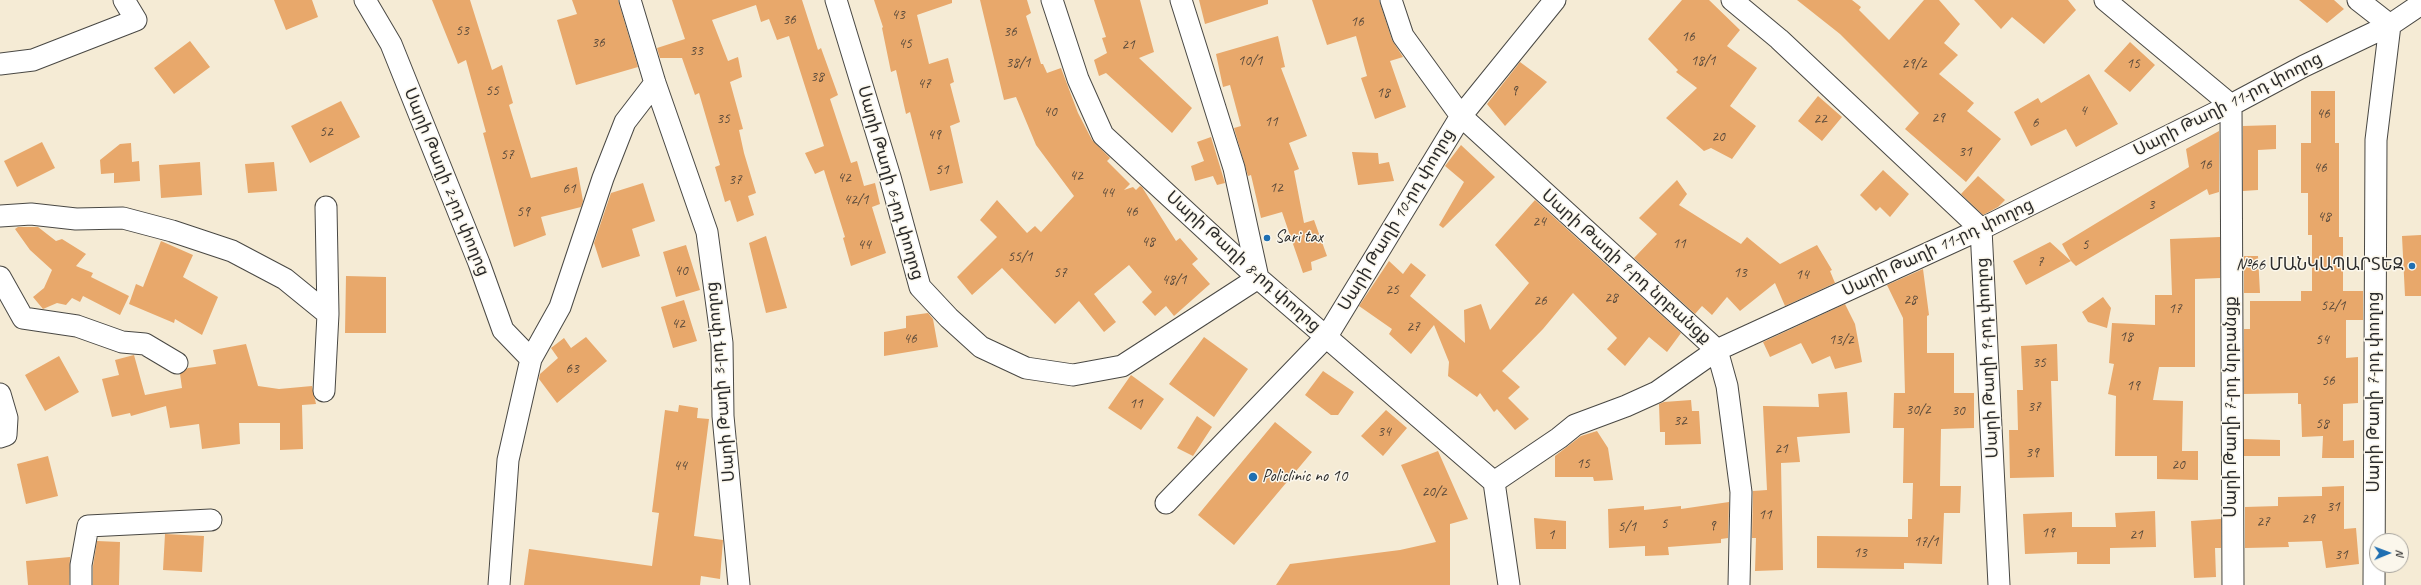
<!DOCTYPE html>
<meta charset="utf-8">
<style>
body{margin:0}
#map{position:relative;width:2421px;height:585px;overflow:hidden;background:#f5ebd5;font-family:Caveat,sans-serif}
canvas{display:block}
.north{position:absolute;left:2369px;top:533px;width:40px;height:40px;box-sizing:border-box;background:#fbf7ec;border:1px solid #a8a59f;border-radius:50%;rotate:89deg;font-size:11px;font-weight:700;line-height:16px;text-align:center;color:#2b2b2b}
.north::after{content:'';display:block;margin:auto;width:14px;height:18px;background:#1f6fb2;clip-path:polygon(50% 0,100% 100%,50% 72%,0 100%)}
</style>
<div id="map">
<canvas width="2421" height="585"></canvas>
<div class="north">N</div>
</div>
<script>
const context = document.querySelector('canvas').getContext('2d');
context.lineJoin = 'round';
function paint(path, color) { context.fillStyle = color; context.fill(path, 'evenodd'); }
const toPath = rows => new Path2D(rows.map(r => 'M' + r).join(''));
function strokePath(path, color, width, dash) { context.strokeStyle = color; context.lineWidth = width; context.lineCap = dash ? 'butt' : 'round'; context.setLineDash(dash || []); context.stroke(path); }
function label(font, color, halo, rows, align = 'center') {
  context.font = font + ' Caveat,"Noto Sans Armenian",sans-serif'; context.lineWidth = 3; context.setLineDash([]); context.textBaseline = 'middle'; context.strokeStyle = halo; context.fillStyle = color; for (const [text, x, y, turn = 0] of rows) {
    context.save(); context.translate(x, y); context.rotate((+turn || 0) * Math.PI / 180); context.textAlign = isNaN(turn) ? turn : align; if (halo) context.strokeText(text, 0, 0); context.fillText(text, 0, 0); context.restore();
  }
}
const building = toPath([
 [274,0,312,0,318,17,286,30],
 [432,0,470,0,492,70,502,65,513,103,509,105,531,178,577,167,583,201,581,207,541,217,546,235,514,247,483,133,486,132,466,60,458,64],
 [572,0,618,0,638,67,576,85,557,20,577,14],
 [672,0,802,0,818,50,821,48,838,95,830,99,851,163,857,161,864,186,875,183,880,204,872,207,886,253,851,266,843,238,845,237,824,170,815,174,805,153,824,146,789,36,777,40,769,19,761,22,756,5,712,20,728,61,738,57,742,77,730,82,743,129,739,130,744,153,756,193,748,196,754,215,737,222,730,200,725,202,715,167,720,165,699,93,695,95,682,58,660,58,657,48,685,39],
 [874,0,952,0,952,3,917,15,929,64,948,58,954,82,950,84,960,122,950,126,963,183,930,191,910,112,906,114,896,70,891,72,882,28,883,27],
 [980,0,1027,0,1031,13,1026,16,1041,64,1043,64,1047,73,1061,68,1078,113,1092,140,1110,158,1107,161,1130,184,1124,190,1133,187,1136,190,1140,186,1142,187,1176,241,1180,238,1198,259,1192,264,1210,284,1174,316,1166,306,1155,316,1142,302,1152,292,1129,265,1094,294,1116,322,1104,332,1079,301,1055,324,1002,268,972,295,957,277,997,237,980,220,997,200,1027,233,1035,226,1041,232,1074,196,1036,145,1016,97,1004,100],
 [1094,0,1140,0,1154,52,1139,58,1192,108,1172,133,1106,73,1099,76,1094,60,1107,53,1102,38,1106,37],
 [1199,0,1268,0,1268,4,1205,24],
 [1312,0,1379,0,1392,40,1403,57,1390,61,1406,107,1375,119,1361,78,1367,76,1356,36,1327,45],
 [1682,0,1709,0,1740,30,1727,46,1757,68,1730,106,1756,126,1732,159,1711,148,1704,151,1666,118,1697,88,1676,72,1678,70,1648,39],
 [1797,0,1852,0,1861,7,1859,10,1889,40,1924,0,1939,0,1960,24,1944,43,1958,55,1939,74,1974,103,1967,111,2001,139,1966,182,1905,129,1919,113,1840,34],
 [1974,0,2068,0,2076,10,2044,44,2012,17,2001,29],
 [2299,0,2334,0,2344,9,2327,23],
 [1278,36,1285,67,1281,68,1307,136,1289,143,1299,169,1294,171,1304,223,1314,220,1327,256,1311,262,1312,270,1303,273,1282,212,1261,218,1251,175,1248,176,1234,128,1241,126,1230,85,1223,87,1216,54],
 [190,41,210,67,174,94,154,68],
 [2130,42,2155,65,2130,92,2104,71],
 [1520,62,1547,82,1505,126,1487,104],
 [2089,74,2118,124,2076,147,2066,129,2031,146,2014,112,2038,98,2041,103],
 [2311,91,2335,91,2335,143,2339,143,2339,237,2343,237,2343,291,2363,291,2363,320,2346,320,2346,358,2358,357,2358,403,2343,404,2343,441,2354,440,2354,458,2322,458,2323,436,2302,437,2301,404,2298,404,2298,393,2244,394,2244,329,2250,329,2250,301,2301,301,2301,291,2312,291,2312,235,2308,235,2308,193,2301,193,2301,143,2311,143],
 [1818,96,1842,117,1822,141,1798,121],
 [341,101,360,137,310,163,291,126],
 [2276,125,2276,149,2258,150,2258,190,2243,191,2243,126],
 [2219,131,2219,192,2209,195,2207,189,2076,266,2071,261,2062,244,2189,167,2186,149],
 [1211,137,1225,183,1217,185,1213,176,1195,181,1191,166,1204,161,1197,142],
 [42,142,55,168,17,187,4,161],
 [131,143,132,162,139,161,140,181,114,183,114,173,101,174,100,160,120,144],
 [1461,145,1495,177,1443,228,1439,225,1464,182,1445,166],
 [1352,152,1378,153,1379,164,1389,162,1394,181,1358,185],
 [200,162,202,195,161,198,159,165],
 [274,162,277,191,248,193,245,164],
 [1883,170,1909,194,1890,217,1880,207,1876,211,1860,195],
 [1978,176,2005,200,1998,207,1983,215,1961,194],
 [1677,180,1687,194,1679,205,1741,244,1747,237,1780,264,1817,245,1832,270,1830,271,1835,283,1785,306,1775,283,1740,311,1727,297,1712,315,1702,306,1695,314,1634,258,1657,234,1639,218],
 [643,183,655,221,632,229,640,256,602,268,594,243,611,193],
 [1535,200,1681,333,1667,352,1649,337,1625,366,1607,349,1617,338,1573,293,1543,329,1502,371,1520,387,1508,398,1529,419,1515,430,1497,409,1494,412,1480,393,1477,397,1448,376,1449,362,1434,325,1411,354,1389,334,1392,329,1359,306,1389,261,1403,274,1411,263,1426,275,1410,296,1465,343,1464,310,1481,304,1490,330,1529,283,1495,245],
 [18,227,38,227,56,241,62,239,86,254,76,266,93,273,91,277,129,296,120,315,83,296,80,302,72,298,66,305,57,303,43,309,33,297,44,288,52,270,30,250,15,229],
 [2421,235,2421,296,2405,296,2402,236],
 [766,236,787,308,766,313,749,243],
 [2220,237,2220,278,2195,279,2195,367,2159,367,2153,400,2183,401,2182,451,2198,451,2198,480,2157,479,2157,456,2115,456,2116,396,2108,394,2114,364,2109,363,2112,323,2155,325,2155,295,2172,295,2170,239],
 [161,241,193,255,183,277,218,297,202,335,175,319,174,323,129,304,136,284,143,287],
 [2050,242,2071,261,2026,285,2013,261],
 [686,245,700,290,676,297,663,252],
 [2244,256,2258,256,2260,293,2244,293],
 [1923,269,1929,315,1927,316,1927,353,1954,353,1954,393,1974,393,1974,428,1941,429,1940,486,1961,486,1960,513,1944,513,1942,564,1904,563,1904,569,1817,568,1817,536,1908,537,1908,519,1912,519,1913,483,1903,483,1904,428,1893,428,1894,393,1905,393,1903,318,1887,285],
 [346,276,386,277,386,333,345,333],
 [2103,297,2111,308,2107,328,2088,322,2082,312],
 [684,300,697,341,673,348,661,307],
 [1845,304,1855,324,1862,362,1835,369,1830,356,1812,364,1801,343,1770,357,1763,342],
 [928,313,933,319,938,347,884,356,884,332,906,328,906,316],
 [586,337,607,361,557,403,539,379,540,374,558,358,551,348,564,338,571,348],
 [1204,337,1248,369,1214,417,1169,384],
 [246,344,258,386,279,389,312,386,316,404,302,405,303,449,280,450,280,423,239,423,240,444,202,449,199,424,170,428,166,406,131,416,130,413,112,417,102,379,119,375,115,360,134,355,145,395,182,388,180,374,188,368,216,364,213,350],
 [2057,344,2058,381,2051,381,2054,477,2010,478,2009,430,2018,430,2017,390,2023,390,2021,346],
 [59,356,79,392,45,411,25,375],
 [1323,371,1354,392,1338,415,1331,415,1305,395],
 [1131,375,1164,399,1141,430,1108,408],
 [1847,392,1850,433,1797,437,1800,462,1781,463,1783,570,1755,571,1756,538,1752,538,1753,491,1767,490,1763,406,1819,407,1818,394],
 [1691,400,1692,411,1699,411,1701,444,1665,445,1665,432,1660,432,1659,404,1664,402],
 [679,405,698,408,697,418,709,419,694,536,723,540,720,579,701,576,700,585,524,585,529,549,652,566,659,513,652,512,665,410,678,412],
 [1386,410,1407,428,1383,456,1361,436],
 [1197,416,1212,427,1193,456,1177,448],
 [1275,422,1312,452,1234,545,1198,515],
 [1597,431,1608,448,1613,480,1594,481,1593,477,1555,477,1555,456,1581,436],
 [2244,439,2280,440,2280,456,2244,456],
 [1438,451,1468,519,1450,524,1450,585,1276,585,1290,564,1400,550,1436,542,1401,465],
 [48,456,58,496,26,504,17,464],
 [2344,486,2344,529,2356,528,2359,564,2326,568,2322,541,2288,542,2289,547,2245,548,2245,507,2278,506,2278,497,2322,496,2322,487],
 [1729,502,1728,538,1721,539,1721,543,1668,547,1669,555,1645,556,1645,546,1609,548,1608,509,1644,506,1644,510,1681,506,1681,509],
 [2155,511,2156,547,2110,548,2110,564,2077,564,2077,552,2025,554,2023,514,2072,512,2072,527,2116,527,2115,513],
 [1534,518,1566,521,1566,549,1536,549],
 [2221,519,2221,548,2215,548,2216,577,2194,578,2191,521],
 [165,534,204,536,202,572,163,570],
 [97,541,120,542,119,585,93,585,93,566],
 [70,557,69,585,28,585,26,561]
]);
const minor = toPath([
 [365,0,391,44,479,263,503,330,531,359],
 [630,0,655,83,707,232,722,343,723,416,739,585],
 [836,0,890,177,920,287,949,318,981,347,1026,368,1073,375,1122,366,1258,278,1234,168,1181,0],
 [1052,0,1078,79,1103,135,1258,278,1494,482],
 [1391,0,1403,36,1461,116,1717,350,1727,386,1741,492,1739,585],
 [1732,0,1779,39,1981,229,1999,585],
 [2105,0,2231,105,2233,585],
 [2358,0,2390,25],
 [0,64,33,60,136,20,124,0],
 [0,216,31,214,76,219,123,218,172,231,232,251,285,279,328,314],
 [0,277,23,318,77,326,122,342,145,344,177,363],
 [324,391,328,314,326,207],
 [0,394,7,418,6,435,0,437],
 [1494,482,1559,438,1575,425,1626,406,1657,392,1717,350,1981,229,2231,105,2304,66,2390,25,2421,4],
 [1494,482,1509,585],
 [1166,503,1327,336,1461,116,1555,0],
 [81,585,81,565,88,526,211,520],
 [499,585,508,460,531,359,560,307,603,178,625,122,655,83],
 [2374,585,2376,140,2390,25]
]);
const markers = [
 [1267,238,4,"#1f6fb2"],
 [2412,266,4,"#1f6fb2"],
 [1253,477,5,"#1f6fb2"]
];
const numberNames = [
 ["43",898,15],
 ["36",789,20],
 ["16",1357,22],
 ["53",462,31],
 ["36",1010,32],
 ["16",1688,37],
 ["36",598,43],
 ["45",905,44],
 ["21",1128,45],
 ["33",696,51],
 ["10/1",1250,61],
 ["18/1",1703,61],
 ["38/1",1018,63],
 ["29/2",1914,64],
 ["15",2133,64],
 ["38",817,77],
 ["47",924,84],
 ["55",492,91],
 ["9",1514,91],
 ["18",1383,93],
 ["4",2083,111],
 ["40",1050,112],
 ["46",2323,114],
 ["29",1938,118],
 ["35",723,119],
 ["22",1820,119],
 ["11",1271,122],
 ["6",2035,123],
 ["52",326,132],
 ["49",934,135],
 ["20",1718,137],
 ["31",1965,152],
 ["57",507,155],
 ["16",2205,165],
 ["46",2320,168],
 ["51",942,170],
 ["42",1076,176],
 ["42",844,178],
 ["37",735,180],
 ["12",1276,188],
 ["61",569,189],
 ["44",1107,193],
 ["42/1",856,200],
 ["3",2151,205],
 ["59",523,212],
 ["46",1131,212],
 ["48",2324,217],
 ["24",1539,222],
 ["48",1148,242],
 ["11",1679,244],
 ["44",864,245],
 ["5",2085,245],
 ["55/1",1020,257],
 ["7",2040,262],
 ["40",681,271],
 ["57",1060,273],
 ["13",1740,273],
 ["14",1802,275],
 ["48/1",1174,280],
 ["25",1392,290],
 ["28",1611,298],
 ["28",1910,300],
 ["26",1540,301],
 ["52/1",2333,306],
 ["17",2175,309],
 ["42",678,324],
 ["27",1413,327],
 ["18",2126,337],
 ["46",910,339],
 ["13/2",1841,340],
 ["54",2322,340],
 ["35",2039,363],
 ["63",572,369],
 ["56",2328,381],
 ["19",2133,386],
 ["11",1136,404],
 ["37",2034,407],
 ["30/2",1918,410],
 ["30",1958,411],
 ["32",1680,421],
 ["58",2322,424],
 ["34",1384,432],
 ["21",1781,449],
 ["39",2032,453],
 ["15",1583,464],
 ["20",2178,465],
 ["44",680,466],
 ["20/2",1434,492],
 ["31",2333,507],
 ["11",1765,515],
 ["29",2308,519],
 ["27",2263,522],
 ["5",1664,524],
 ["9",1712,526],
 ["5/1",1627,527],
 ["19",2048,533],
 ["1",1551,535],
 ["21",2136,535],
 ["17/1",1926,542],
 ["13",1860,553],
 ["31",2341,555]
];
const streetNames = [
 ["Սարի Թաղի 11-րդ փողոց",2228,105,-27],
 ["Սարի Թաղի 2-րդ փողոց",446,182,68],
 ["Սարի Թաղի 6-րդ փողոց",890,183,74],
 ["Սարի Թաղի 10-րդ փողոց",1397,220,-59],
 ["Սարի Թաղի 11-րդ փողոց",1938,248,-25],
 ["Սարի Թաղի 8-րդ փողոց",1243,262,42],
 ["Սարի Թաղի 9-րդ նրբանցք",1626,267,42],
 ["Սարի Թաղի 9-րդ փողոց",1988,358,-93],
 ["Սարի Թաղի 3-րդ փողոց",721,382,-95],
 ["Սարի Թաղի 7-րդ փողոց",2375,392,-90],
 ["Սարի Թաղի 7-րդ նրբանցք",2232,407,-90]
];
const poiNames = [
 ["Sari tax",1275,238],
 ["№66 ՄԱՆԿԱՊԱՐՏԵԶ",2404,266,"right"],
 ["Policlinic no 10",1262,477]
];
paint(building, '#e8a86b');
strokePath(minor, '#494844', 23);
strokePath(minor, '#fff', 21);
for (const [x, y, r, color] of markers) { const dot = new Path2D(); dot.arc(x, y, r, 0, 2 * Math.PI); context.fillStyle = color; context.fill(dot); strokePath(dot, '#fbf7ec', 1.5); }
label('15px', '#5a4a3b', null, numberNames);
label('17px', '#2b2b2b', '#fbf7ec', streetNames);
label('17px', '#2b2b2b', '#fbf7ec', poiNames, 'left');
</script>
